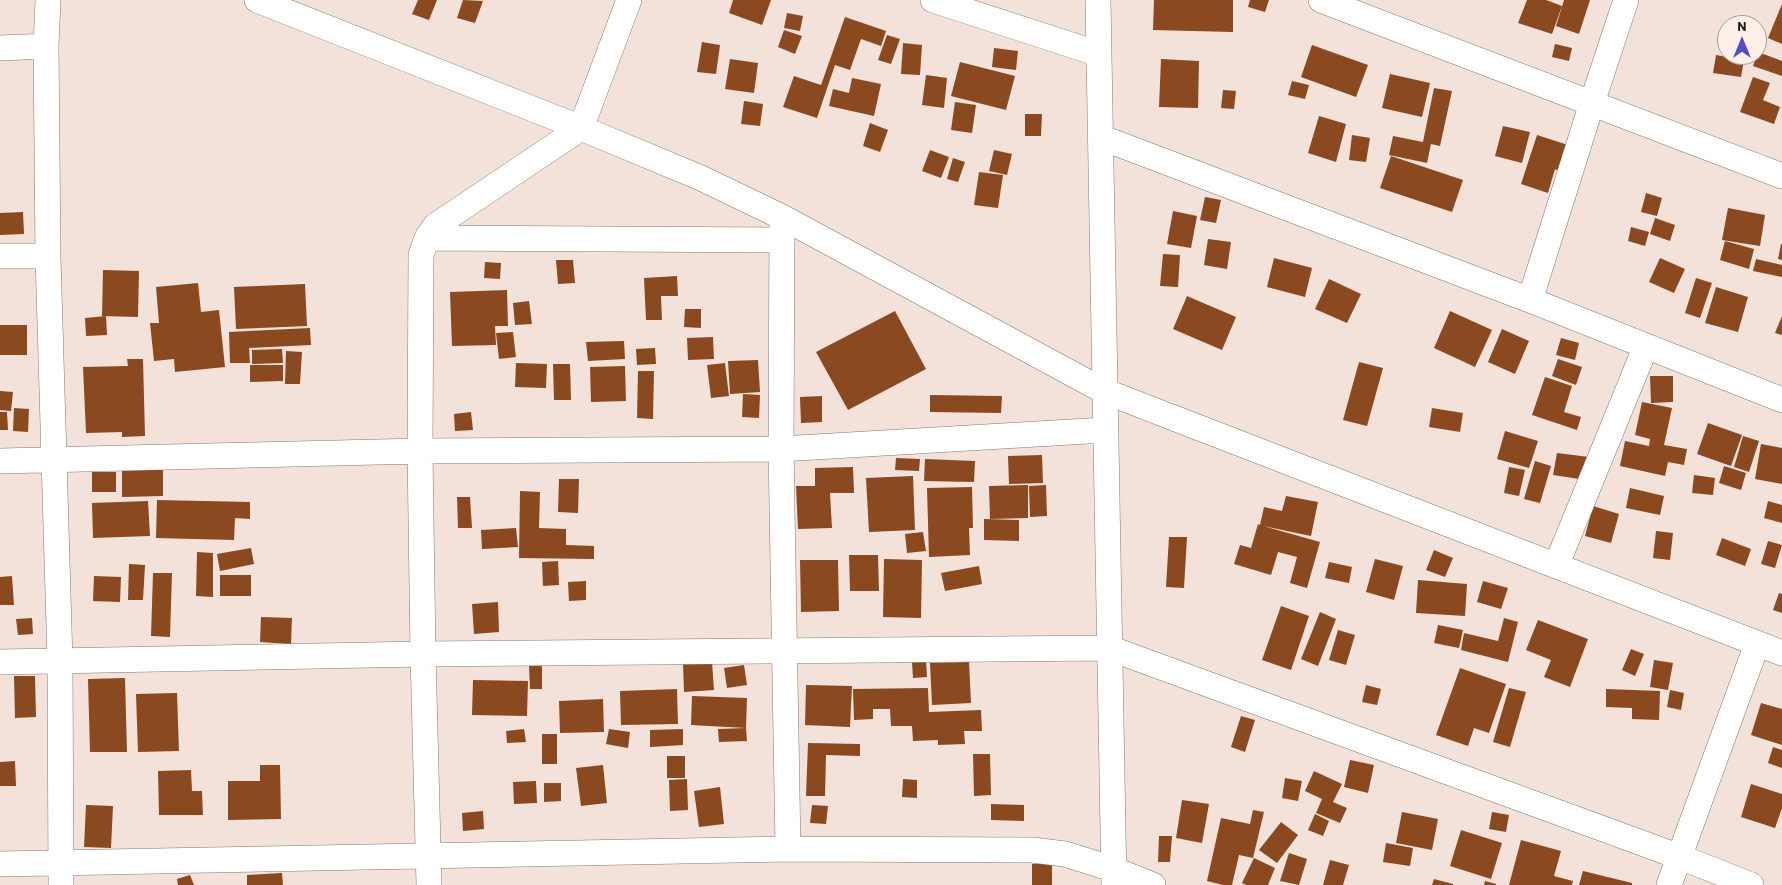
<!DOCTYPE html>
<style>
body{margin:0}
#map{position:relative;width:1782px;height:885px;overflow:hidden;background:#f2e2d9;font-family:Barlow,sans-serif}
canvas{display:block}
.north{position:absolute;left:1717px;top:15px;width:50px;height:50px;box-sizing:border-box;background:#fdf0e9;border:1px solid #a79d98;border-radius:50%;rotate:0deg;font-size:14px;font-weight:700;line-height:20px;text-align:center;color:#27211e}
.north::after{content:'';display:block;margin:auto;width:18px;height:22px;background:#544ec6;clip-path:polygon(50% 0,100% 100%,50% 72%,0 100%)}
</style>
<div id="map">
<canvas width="1782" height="885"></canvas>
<div class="north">N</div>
</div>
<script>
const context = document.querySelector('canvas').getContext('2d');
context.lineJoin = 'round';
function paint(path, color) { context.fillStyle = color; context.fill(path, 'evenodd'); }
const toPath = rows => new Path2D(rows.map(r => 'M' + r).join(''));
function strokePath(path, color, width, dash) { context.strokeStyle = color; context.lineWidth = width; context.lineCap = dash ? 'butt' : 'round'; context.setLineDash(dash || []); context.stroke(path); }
const building = toPath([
 [418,0,437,0,429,20,412,14],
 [463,0,483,1,475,23,457,18],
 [733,0,771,0,762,25,729,13],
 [1154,0,1233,0,1233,32,1153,30],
 [1250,0,1269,0,1265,12,1248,7],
 [1527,0,1546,0,1562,6,1552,34,1518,23],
 [1564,0,1590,0,1579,34,1556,26],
 [1782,4,1782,44,1768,38],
 [787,13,803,16,800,31,784,28],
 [845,17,886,31,881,46,861,39,850,70,835,65,817,118,783,107,794,76,821,85],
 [784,30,802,36,795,54,778,47],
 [887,35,900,39,891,64,878,60],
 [702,42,720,45,716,74,697,72],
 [903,43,922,45,920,75,901,74],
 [1555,44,1572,48,1569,61,1552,57],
 [1312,45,1368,65,1356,97,1301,77],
 [994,48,1018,51,1016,70,992,67],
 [1758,52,1782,61,1782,76,1753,66],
 [1716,55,1744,60,1741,77,1713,73],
 [730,59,758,63,754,93,725,89],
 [1161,59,1199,61,1198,108,1159,107],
 [960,62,1015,76,1006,110,951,96],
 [1390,74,1430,83,1422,117,1382,108],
 [926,75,947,78,944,108,922,105],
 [1753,77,1770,83,1763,100,1780,107,1774,124,1740,112],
 [852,78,881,84,874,116,829,106,833,89,849,93],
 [1292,81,1309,85,1305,99,1288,95],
 [1434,88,1452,91,1440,146,1431,144,1427,163,1389,155,1393,136,1423,142],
 [1223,90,1236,91,1234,109,1221,108],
 [744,101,763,104,760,126,741,124],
 [955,102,976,105,972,133,951,130],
 [1025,114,1042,114,1041,136,1025,136],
 [1319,116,1346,124,1336,162,1308,153],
 [870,123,888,130,880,152,863,146],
 [1503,126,1530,132,1522,163,1495,156],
 [1352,135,1370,138,1366,162,1349,160],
 [1537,135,1568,145,1559,171,1555,169,1548,193,1521,184],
 [930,150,949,157,941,178,922,171],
 [994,150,1012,154,1007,175,989,171],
 [1391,156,1463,180,1452,212,1380,188],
 [953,158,965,162,958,182,947,179],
 [979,172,1003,175,998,208,974,205],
 [1646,193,1662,198,1657,216,1641,212],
 [1205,197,1221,200,1216,223,1200,220],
 [1728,208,1765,215,1760,246,1722,240],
 [1173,211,1197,216,1191,248,1167,244],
 [23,212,24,234,0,235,0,213],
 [1655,218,1675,225,1670,241,1650,234],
 [1631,227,1649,232,1645,246,1628,241],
 [1208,239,1231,242,1227,269,1204,265],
 [1725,241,1754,249,1749,269,1720,260],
 [1781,244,1782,244,1782,260,1778,259],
 [1163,254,1180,255,1178,287,1160,286],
 [1274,258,1312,268,1305,297,1267,287],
 [1660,258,1685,269,1674,293,1649,282],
 [1756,259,1782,265,1782,277,1753,271],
 [556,260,573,260,575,283,558,284],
 [485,262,501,263,500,279,484,278],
 [103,270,139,271,138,317,102,316],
 [677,276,678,296,661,296,662,320,646,320,644,278],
 [1696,278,1712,283,1700,318,1685,313],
 [1329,279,1361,294,1347,323,1315,309],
 [198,283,201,312,219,310,225,367,175,372,174,359,154,361,150,323,159,323,156,287],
 [305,284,307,326,236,329,234,287],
 [1716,287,1748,297,1738,332,1705,323],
 [507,290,508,326,495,326,496,345,452,346,450,292],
 [1187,296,1236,317,1222,350,1173,329],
 [529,301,532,324,515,325,513,303],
 [685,309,701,309,701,328,684,327],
 [895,311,926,369,848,410,816,352],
 [1450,311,1492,330,1475,367,1434,348],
 [106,316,107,335,86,336,85,318],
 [1782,316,1782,335,1775,333],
 [0,325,27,325,27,355,0,355],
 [310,328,311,345,249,348,250,363,230,363,229,332],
 [1502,329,1529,341,1515,374,1488,362],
 [513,332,516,357,499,359,496,333],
 [713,337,714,359,688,360,687,338],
 [1561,338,1579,343,1575,360,1556,355],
 [624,341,625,359,588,361,586,342],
 [655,348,656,364,637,365,636,349],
 [282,349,283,363,252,364,252,350],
 [286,351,302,352,300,384,285,384],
 [127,359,143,359,145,436,122,437,122,432,86,433,83,367,128,366],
 [1558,359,1582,367,1576,385,1552,376],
 [758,360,760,392,730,394,728,361],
 [1359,362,1383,368,1367,426,1343,420],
 [516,363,547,364,546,388,515,387],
 [725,363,729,396,711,398,707,365],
 [553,364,570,364,571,400,554,400],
 [250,365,283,365,283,381,250,382],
 [625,366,626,401,591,402,590,367],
 [638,371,654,371,653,419,637,418],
 [1650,376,1673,376,1673,402,1651,403],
 [1545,377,1572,386,1564,412,1581,417,1577,430,1532,415],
 [0,391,13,392,11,411,0,410],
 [743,394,760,395,759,418,742,417],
 [930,395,1002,396,1001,413,930,412],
 [822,396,822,422,801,423,800,397],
 [1642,402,1672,408,1664,445,1687,449,1684,465,1668,462,1665,476,1620,466,1625,441,1649,446,1650,439,1635,435],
 [14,408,29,409,28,432,13,431],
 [1432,408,1463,413,1460,432,1429,427],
 [0,412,7,412,8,430,0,430],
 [471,412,473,430,455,431,454,414],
 [1708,423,1742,435,1731,466,1697,454],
 [1505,431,1538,441,1529,468,1497,459],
 [1743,436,1759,441,1749,472,1734,467],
 [1761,444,1782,448,1782,484,1755,479],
 [1557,453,1589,457,1586,480,1553,475],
 [1042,455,1043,483,1009,484,1008,456],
 [896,458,920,459,919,471,895,470],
 [925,459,975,461,974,482,924,481],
 [1535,461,1551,466,1540,503,1524,499],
 [1724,466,1746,473,1741,490,1719,483],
 [853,467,854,493,830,493,832,528,798,529,796,486,815,486,815,468],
 [1509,467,1525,470,1519,496,1504,493],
 [122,470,163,470,163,496,122,497],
 [92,472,116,472,116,492,92,492],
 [1694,475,1715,478,1713,495,1692,493],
 [913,476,915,530,869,532,866,478],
 [559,479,579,479,578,513,558,512],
 [1028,485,1028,518,990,519,989,486],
 [1046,485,1047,516,1030,517,1029,486],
 [972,487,973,528,969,528,970,555,929,557,927,488],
 [1630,488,1664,496,1660,515,1626,508],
 [520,491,540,492,539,528,566,529,566,545,594,546,594,559,519,558],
 [1286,496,1318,502,1311,536,1263,526,1320,542,1307,588,1290,583,1297,557,1278,552,1271,575,1234,564,1240,545,1251,548,1258,524,1260,525,1264,507,1282,511],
 [457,497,470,497,472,528,458,528],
 [157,500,250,502,250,519,235,518,234,540,156,538],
 [148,501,150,536,93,538,92,503],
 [1768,501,1782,505,1782,523,1764,518],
 [1593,506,1619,514,1611,543,1585,536],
 [984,519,1019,520,1019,541,984,540],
 [516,528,518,547,482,549,481,530],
 [1656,531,1673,533,1670,560,1653,558],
 [923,532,926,551,907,553,905,534],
 [1169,537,1187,537,1184,588,1166,587],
 [1722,538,1751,549,1745,566,1716,555],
 [1768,541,1782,545,1775,568,1761,564],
 [251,548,254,564,220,571,217,554],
 [1434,550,1453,558,1445,577,1426,570],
 [197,552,213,553,213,597,196,596],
 [849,555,878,555,879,591,850,591],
 [884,559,922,560,921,618,883,617],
 [1375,559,1403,566,1394,600,1366,592],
 [800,560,838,560,839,611,801,612],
 [558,561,559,585,543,586,542,562],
 [1329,562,1352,567,1349,583,1325,578],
 [129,564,145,565,143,600,128,600],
 [979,566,982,584,945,591,941,573],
 [153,573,172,573,170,637,151,636],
 [220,575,251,575,251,596,220,596],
 [12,576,14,605,0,605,0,577],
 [94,576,121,577,120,602,93,601],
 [1418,580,1467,584,1465,616,1416,613],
 [586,581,586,600,569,601,568,582],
 [1483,581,1508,588,1501,609,1477,602],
 [1779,593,1782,594,1782,613,1773,610],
 [498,602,499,632,474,634,472,604],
 [1281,606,1309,616,1291,670,1262,660],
 [1320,612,1336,619,1318,666,1301,659],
 [261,617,292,618,291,644,260,642],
 [32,618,33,634,18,635,16,619],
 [1504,618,1518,622,1508,662,1461,650,1464,633,1498,641],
 [1538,620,1588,639,1570,687,1544,677,1551,660,1526,650],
 [1438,625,1463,630,1459,648,1434,643],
 [1338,630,1355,635,1346,665,1329,660],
 [1631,649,1644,654,1635,676,1622,670],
 [1654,660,1673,663,1668,690,1650,687],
 [926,661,927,677,913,678,912,662],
 [712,662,714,690,684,692,683,664],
 [969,662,971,703,932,705,930,663],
 [744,665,747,685,727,688,724,668],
 [529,666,542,666,542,689,530,689],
 [1460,668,1506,684,1489,733,1474,728,1468,746,1436,735],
 [14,676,35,676,36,717,15,718],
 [125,678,127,752,90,752,88,679],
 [473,680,528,681,527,716,472,715],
 [806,685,852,686,850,727,805,725],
 [1366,685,1381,689,1377,705,1362,702],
 [928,688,929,712,981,710,982,731,964,731,965,744,938,745,938,740,913,741,912,726,891,726,890,709,873,709,873,719,854,720,853,689],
 [1509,688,1526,692,1510,747,1493,742],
 [677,689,678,724,621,725,620,691],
 [1606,689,1660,691,1659,720,1632,719,1632,708,1606,707],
 [1670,690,1684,693,1681,710,1667,707],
 [177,693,179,751,138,752,136,694],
 [692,696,747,698,746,728,691,725],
 [603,699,604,732,560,733,559,701],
 [1761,703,1782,709,1782,745,1751,735],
 [1241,716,1255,720,1245,752,1231,747],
 [746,728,747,741,719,742,718,729],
 [524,729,526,742,507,743,506,731],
 [609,729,630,732,628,748,606,744],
 [683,729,683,745,650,747,650,730],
 [542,734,557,734,557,764,542,764],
 [808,743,860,744,860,756,826,755,825,796,806,796],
 [1773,747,1782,750,1782,768,1768,763],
 [973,754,990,754,991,795,974,796],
 [667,756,685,756,685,778,667,778],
 [1350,760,1374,765,1368,793,1344,787],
 [15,761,16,786,0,786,0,762],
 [260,765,280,765,281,819,228,820,228,781,260,781],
 [603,765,607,803,581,806,576,768],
 [191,770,192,791,202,791,203,815,159,815,158,771],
 [1314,771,1342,784,1333,802,1347,808,1340,823,1316,813,1322,799,1305,791],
 [1285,778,1302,781,1298,801,1282,798],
 [687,779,688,810,670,811,669,780],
 [903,779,917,780,917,798,902,797],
 [536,781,537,803,514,804,513,782],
 [544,783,561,783,561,801,544,802],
 [1751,784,1782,794,1782,808,1775,828,1741,817],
 [720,787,724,824,699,827,694,791],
 [1182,800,1209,804,1202,843,1176,838],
 [991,804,1024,805,1024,821,991,820],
 [86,805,113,806,111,848,84,847],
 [812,805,828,806,826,824,810,823],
 [1253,810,1264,812,1253,858,1239,855,1232,885,1223,885,1207,881,1221,818,1250,824],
 [483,811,484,829,463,831,462,813],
 [1402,812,1438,819,1432,850,1396,843],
 [1492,812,1509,815,1506,832,1489,829],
 [1315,814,1329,821,1323,836,1308,830],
 [1281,822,1298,835,1277,863,1259,850],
 [1461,830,1502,843,1491,879,1450,866],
 [1159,836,1172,836,1170,862,1158,862],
 [1521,840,1561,851,1554,876,1573,881,1572,885,1509,885],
 [1386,843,1413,848,1410,866,1383,862],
 [1289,853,1307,859,1299,885,1280,881],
 [1254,858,1275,868,1268,885,1246,885,1242,883],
 [1330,860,1349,865,1343,885,1323,885],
 [1052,863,1052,885,1032,885,1032,864],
 [1583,871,1632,883,1632,885,1579,885],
 [282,873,283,885,247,885,247,875],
 [190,875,194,885,178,885,177,879],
 [1434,879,1453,884,1453,885,1432,885],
 [1485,881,1496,884,1496,885,1484,885]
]);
const street = toPath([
 [48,0,46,46,48,256,60,661,61,885],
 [257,0,581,128,701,178,782,217,1104,391,1782,653],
 [933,0,1099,54],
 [1098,0,1114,885],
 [1321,0,1782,176],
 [0,48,46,46],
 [1100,137,1530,300,1782,400],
 [782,217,781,449,788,849],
 [427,238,781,240],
 [0,256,48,256],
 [1530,300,1592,103,1626,0],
 [0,461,420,451,781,449,1105,430],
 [1556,566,1646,346],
 [0,662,423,654,1109,648,1680,857,1751,885],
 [0,864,788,849,1032,850,1065,854,1113,869,1153,885],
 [429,885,423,654,420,451,421,255,427,238,435,226,581,128,629,0],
 [1669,885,1757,644]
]);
paint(building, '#8a491f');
strokePath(street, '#867870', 26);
strokePath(street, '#fff', 25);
</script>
